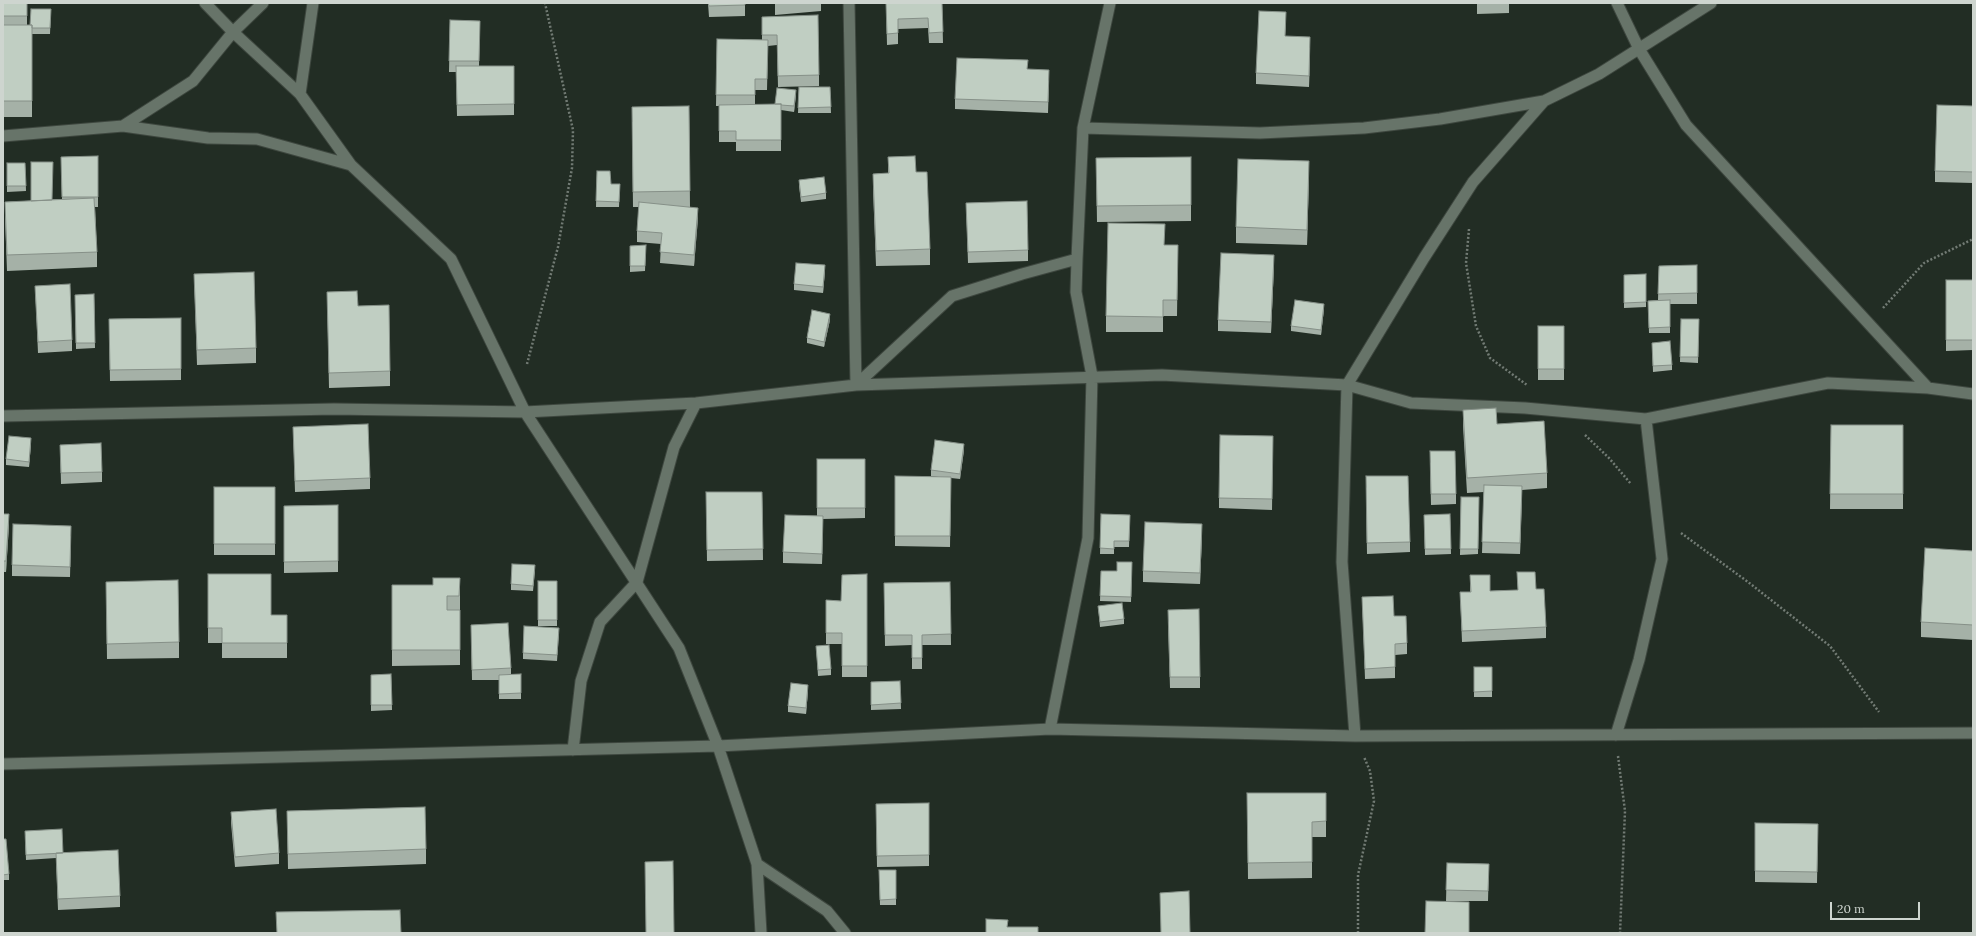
<!DOCTYPE html>
<style>
body{margin:0}
#map{position:relative;width:1976px;height:936px;overflow:hidden;background:#222d24;font-family:Lora,serif}
canvas{display:block}
.frame{position:absolute;inset:0;border:4px solid #ced5cf;pointer-events:none}
.scale{position:absolute;left:1830px;top:902px;width:90px;height:18px;box-sizing:border-box;border:2px solid #ced5cf;border-top:0;padding-left:5px;font-size:12px;line-height:14px;white-space:nowrap;color:#ced5cf;-webkit-text-stroke:3px #222d24;paint-order:stroke}
</style>
<div id="map">
<canvas width="1976" height="936"></canvas>
<div class="frame"></div>
<div class="scale">20 m</div>
</div>
<script>
const context = document.querySelector('canvas').getContext('2d');
context.lineJoin = 'round';
const toPath = rows => new Path2D(rows.map(r => 'M' + r).join(''));
function strokePath(path, color, width, dash) { context.strokeStyle = color; context.lineWidth = width; context.lineCap = dash ? 'butt' : 'round'; context.setLineDash(dash || []); context.stroke(path); }
function paint(path, color) { context.fillStyle = color; context.fill(path, 'evenodd'); }
const path = toPath([
 [1469,229,1466,263,1476,326,1490,358,1527,385],
 [1883,308,1924,263,1973,239],
 [527,364,558,247,572,168,573,130,545,3],
 [1585,435,1609,458,1631,484],
 [1681,533,1748,582,1830,646,1879,712],
 [1618,756,1625,811,1620,933],
 [1358,933,1358,875,1374,801,1370,771,1364,757]
]);
const minor = toPath([
 [205,3,233,32,300,94,351,165,451,259,525,412,679,648,718,746,757,864,761,933],
 [849,3,856,385],
 [1617,3,1639,49,1686,125,1928,388],
 [300,94,313,3],
 [123,126,193,81,233,32,263,3],
 [1083,128,1260,133,1364,128,1440,119,1544,101,1599,74,1711,3],
 [3,136,123,126,208,138,257,139,351,165],
 [856,385,952,296,1022,274,1077,259],
 [3,416,334,409,525,412,696,403,856,385,1162,375,1347,385,1411,403,1525,408,1646,419,1828,383,1928,388,1973,394],
 [1050,729,1088,538,1092,376,1076,292,1077,259,1083,128,1110,3],
 [1616,735,1639,660,1662,559,1646,419],
 [1355,736,1342,562,1347,385,1424,258,1473,182,1544,101],
 [573,750,581,681,600,622,637,582,674,447,696,403],
 [3,764,718,746,1050,729,1355,736,1973,733],
 [757,864,827,911,845,933]
]);
const wall = toPath([
 [3,3,27,3,27,25,30,25,51,9,50,34,32,34,32,117,3,117],
 [708,3,745,3,745,16,709,17],
 [758,3,821,3,821,11,775,15,775,3,758,4],
 [886,3,942,3,943,43,929,43,928,28,898,29,898,44,887,45],
 [1477,3,1509,3,1509,13,1477,14],
 [762,17,819,75,819,86,778,87,777,45,768,46,767,90,755,90,755,105,775,104,796,95,794,112,781,110,781,151,736,151,736,142,719,142,719,106,716,106,717,39,762,40],
 [450,20,480,21,479,66,514,66,514,115,457,116,456,72,449,72],
 [1286,22,1285,36,1310,48,1309,87,1256,84,1256,73],
 [1028,69,1049,81,1048,113,955,109,955,99],
 [799,87,830,87,831,113,798,113],
 [689,106,690,207,698,218,694,266,660,263,661,244,637,242,637,231,639,207,633,207,632,122],
 [1973,106,1973,183,1935,182,1935,171],
 [98,156,98,207,95,207,97,252,97,267,7,271,5,218,5,202,62,199,61,157],
 [888,157,916,172,930,249,930,265,876,266,873,189,873,174,888,173],
 [1191,157,1191,221,1097,222,1096,158],
 [7,163,25,163,26,191,7,192],
 [597,171,611,184,620,184,619,207,596,207],
 [1309,176,1307,245,1236,243,1236,227],
 [799,180,826,193,826,199,801,202,799,186],
 [966,203,1028,250,1028,261,968,263],
 [646,245,645,271,630,272,630,246],
 [1164,245,1178,245,1177,316,1163,316,1163,332,1106,332,1106,316],
 [1274,265,1271,333,1218,331,1218,320],
 [1697,265,1697,304,1670,304,1670,333,1649,333,1648,301,1658,300,1659,266],
 [825,271,823,293,794,290,794,284],
 [194,274,256,348,256,363,197,365],
 [1646,274,1646,307,1624,308,1624,275],
 [1946,280,1973,280,1973,350,1946,351],
 [35,286,72,340,72,351,38,353],
 [327,292,358,306,390,371,390,386,329,388],
 [94,294,95,348,76,349,75,295],
 [1324,309,1321,335,1291,331,1291,326],
 [181,318,181,380,110,381,109,319],
 [1681,319,1699,319,1698,363,1680,362],
 [830,320,824,347,807,343,807,338],
 [1538,326,1564,326,1564,380,1538,380],
 [1652,343,1672,365,1672,370,1653,372],
 [1463,410,1497,424,1547,473,1547,488,1522,490,1520,554,1482,553,1484,492,1467,493,1463,426],
 [1831,425,1903,425,1903,509,1830,509],
 [293,427,370,478,370,489,295,492],
 [1273,436,1272,510,1219,508,1219,498],
 [31,444,29,467,6,465,6,459],
 [60,445,102,472,102,482,61,484],
 [964,450,960,479,951,478,950,547,895,546,895,476,938,477,931,476,931,470],
 [817,459,865,459,865,518,823,519,822,564,783,563,783,552,817,516],
 [1430,462,1456,494,1456,504,1431,505],
 [214,487,275,487,275,555,214,555],
 [1366,487,1410,542,1410,552,1367,554],
 [706,492,762,492,763,560,707,561],
 [1461,497,1479,497,1478,554,1460,555],
 [338,505,338,572,284,573,284,506],
 [3,514,9,525,6,572,3,572],
 [1101,514,1130,515,1129,547,1114,547,1114,554,1100,554],
 [1450,514,1451,554,1425,555,1424,515],
 [1202,535,1200,584,1143,582,1143,571],
 [71,536,70,577,12,576,12,565],
 [1973,551,1973,640,1921,637,1921,622],
 [1132,562,1131,602,1100,601,1101,571,1117,571],
 [535,571,533,591,511,590,511,584],
 [1517,572,1536,589,1546,627,1546,638,1462,642,1460,592,1470,592,1470,575,1490,591,1518,590],
 [208,574,271,615,287,615,287,658,222,658,222,643,208,643],
 [867,574,867,677,842,677,842,644,826,644,826,600,841,601],
 [460,578,460,665,392,666,392,585,433,585],
 [538,581,557,581,557,626,538,626],
 [106,582,179,642,179,658,107,659],
 [950,582,951,645,922,645,922,669,912,669,912,645,885,646,884,583],
 [1362,597,1394,616,1407,643,1407,654,1395,655,1395,678,1365,679],
 [1098,606,1124,619,1124,624,1100,627],
 [1168,621,1200,677,1200,688,1170,688],
 [471,625,511,668,511,674,521,674,521,699,499,699,499,680,472,680],
 [559,633,557,661,523,659,523,653],
 [816,646,831,669,831,675,818,676],
 [1474,667,1492,667,1492,697,1474,697],
 [391,674,392,710,371,711,371,675],
 [900,681,901,709,871,710,871,682],
 [808,691,806,714,788,712,788,706],
 [1247,793,1326,793,1326,837,1312,837,1312,878,1248,879],
 [929,803,929,866,877,867,876,804],
 [287,811,426,849,426,864,288,869],
 [231,812,279,853,279,864,235,867,231,823],
 [1755,823,1818,824,1817,883,1755,882],
 [25,836,63,853,120,896,120,907,58,910,56,858,26,860],
 [3,839,9,874,9,880,3,880],
 [1447,863,1489,864,1488,901,1446,901],
 [879,870,896,870,896,905,880,905]
]);
const shadedWall = toPath([
 [1310,37,1310,48,1309,87,1309,76],
 [796,90,796,95,794,112,794,106],
 [1309,161,1309,176,1307,245,1307,230],
 [698,208,698,218,694,266,694,255],
 [1274,255,1274,265,1271,333,1271,322],
 [825,265,825,271,823,293,823,287],
 [1324,304,1324,309,1321,335,1321,330],
 [830,314,830,320,824,347,824,342],
 [31,438,31,444,29,467,29,462],
 [964,444,964,450,960,479,960,474],
 [1522,486,1522,497,1520,554,1520,543],
 [9,514,9,525,6,572,6,561],
 [823,516,823,527,822,564,822,554],
 [1202,524,1202,535,1200,584,1200,573],
 [808,685,808,691,806,714,806,708]
]);
const building = toPath([
 [3,3,27,3,27,16,3,16,3,3],
 [708,3,745,3,745,5,709,6,708,3],
 [886,3,942,3,943,32,929,33,928,18,898,19,898,33,887,34,886,3],
 [31,9,51,9,50,28,32,28,32,25,30,25,31,9],
 [1259,11,1286,12,1285,36,1310,37,1309,76,1256,73,1259,11],
 [818,15,819,75,778,76,777,35,762,35,762,17,818,15],
 [450,20,480,21,479,61,449,61,450,20],
 [3,25,32,25,32,101,3,101,3,25],
 [717,39,768,40,767,79,755,79,755,95,716,95,717,39],
 [957,58,1028,60,1027,69,1049,70,1048,102,955,99,957,58],
 [456,66,514,66,514,104,457,105,456,66],
 [799,87,830,87,831,107,798,108,799,87],
 [777,88,796,90,794,106,781,105,781,104,775,104,777,88],
 [781,104,781,140,736,140,736,131,719,131,719,105,781,104],
 [1937,105,1973,106,1973,172,1935,171,1937,105],
 [689,106,690,191,633,192,632,107,689,106],
 [98,156,98,197,62,197,61,157,98,156],
 [915,156,916,172,927,172,930,249,876,251,873,174,889,173,888,157,915,156],
 [1191,157,1191,205,1097,206,1096,158,1191,157],
 [1238,159,1309,161,1307,230,1236,227,1238,159],
 [31,162,53,162,52,200,31,201,31,162],
 [7,163,25,163,26,186,7,186,7,163],
 [597,171,610,171,611,184,620,184,619,202,596,201,597,171],
 [824,177,826,193,801,197,799,180,824,177],
 [94,198,97,252,7,255,5,202,94,198],
 [1027,201,1028,250,968,252,966,203,1027,201],
 [639,202,698,208,694,255,660,252,662,233,637,231,639,202],
 [1108,223,1165,224,1164,245,1178,245,1177,300,1163,300,1163,317,1106,316,1108,223],
 [646,245,645,266,630,266,630,246,646,245],
 [1221,253,1274,255,1271,322,1218,320,1221,253],
 [796,263,825,265,823,287,794,284,796,263],
 [1697,265,1697,293,1658,294,1659,266,1697,265],
 [254,272,256,348,197,350,194,274,254,272],
 [1646,274,1646,302,1624,303,1624,275,1646,274],
 [1946,280,1973,280,1973,340,1946,340,1946,280],
 [70,284,72,340,38,342,35,286,70,284],
 [357,291,358,306,389,305,390,371,329,373,327,292,357,291],
 [94,294,95,343,76,343,75,295,94,294],
 [1295,300,1324,304,1321,330,1291,326,1295,300],
 [1670,300,1670,327,1649,328,1648,301,1670,300],
 [812,310,830,314,824,342,807,338,812,310],
 [181,318,181,369,110,370,109,319,181,318],
 [1681,319,1699,319,1698,357,1680,357,1681,319],
 [1538,326,1564,326,1564,369,1538,369,1538,326],
 [1670,341,1672,365,1653,366,1652,343,1670,341],
 [1496,408,1497,424,1544,421,1547,473,1467,478,1463,410,1496,408],
 [368,424,370,478,295,481,293,427,368,424],
 [1831,425,1903,425,1903,494,1830,494,1831,425],
 [1220,435,1273,436,1272,499,1219,498,1220,435],
 [9,436,31,438,29,462,6,459,9,436],
 [935,440,964,444,960,474,931,470,935,440],
 [101,443,102,472,61,473,60,445,101,443],
 [1430,451,1455,451,1456,494,1431,494,1430,451],
 [817,459,865,459,865,508,817,508,817,459],
 [895,476,951,477,950,536,895,536,895,476],
 [1366,476,1408,476,1410,542,1367,543,1366,476],
 [1484,485,1522,486,1520,543,1482,542,1484,485],
 [214,487,275,487,275,544,214,544,214,487],
 [706,492,762,492,763,549,707,550,706,492],
 [1461,497,1479,497,1478,549,1460,549,1461,497],
 [338,505,338,561,284,562,284,506,338,505],
 [3,514,9,514,6,561,3,561,3,514],
 [1101,514,1130,515,1129,541,1114,541,1114,549,1100,548,1101,514],
 [1450,514,1451,549,1425,549,1424,515,1450,514],
 [785,515,823,516,822,554,783,552,785,515],
 [1145,522,1202,524,1200,573,1143,571,1145,522],
 [13,524,71,526,70,567,12,565,13,524],
 [1925,548,1973,551,1973,625,1921,622,1925,548],
 [1117,562,1132,562,1131,597,1100,596,1101,571,1117,571,1117,562],
 [512,564,535,565,533,586,511,584,512,564],
 [1517,572,1535,572,1536,589,1544,589,1546,627,1462,631,1460,592,1471,592,1470,575,1490,575,1490,591,1518,590,1517,572],
 [208,574,271,574,271,615,287,615,287,643,222,643,222,628,208,628,208,574],
 [867,574,867,666,842,666,842,633,826,633,826,600,841,601,842,575,867,574],
 [433,578,460,578,459,596,447,596,447,610,460,610,460,650,392,650,392,585,433,585,433,578],
 [178,580,179,642,107,644,106,582,178,580],
 [538,581,557,581,557,620,538,620,538,581],
 [950,582,951,634,922,635,922,658,912,658,912,635,885,635,884,583,950,582],
 [1393,596,1394,616,1406,616,1407,643,1395,644,1395,667,1365,669,1362,597,1393,596],
 [1122,603,1124,619,1100,622,1098,606,1122,603],
 [1199,609,1200,677,1170,677,1168,610,1199,609],
 [508,623,511,668,472,670,471,625,508,623],
 [524,626,559,628,557,655,523,653,524,626],
 [829,645,831,669,818,670,816,646,829,645],
 [1474,667,1492,667,1492,691,1474,692,1474,667],
 [391,674,392,705,371,705,371,675,391,674],
 [521,674,521,693,499,694,499,675,521,674],
 [900,681,901,703,871,705,871,682,900,681],
 [791,683,808,685,806,708,788,706,791,683],
 [1247,793,1326,793,1326,821,1312,822,1312,862,1248,863,1247,793],
 [929,803,929,855,877,856,876,804,929,803],
 [425,807,426,849,288,854,287,811,425,807],
 [276,809,279,853,235,857,231,812,276,809],
 [1755,823,1818,824,1817,872,1755,871,1755,823],
 [62,829,63,853,26,855,25,831,62,829],
 [3,839,6,839,9,874,3,875,3,839],
 [118,850,120,896,58,899,56,853,118,850],
 [673,861,674,933,646,933,645,862,673,861],
 [1447,863,1489,864,1488,891,1446,890,1447,863],
 [879,870,896,870,896,899,880,900,879,870],
 [1189,891,1190,933,1161,933,1160,893,1189,891],
 [1426,901,1469,902,1469,933,1425,933,1426,901],
 [400,910,401,933,277,933,276,912,400,910],
 [986,919,1008,920,1007,927,1038,927,1038,933,986,933,986,919]
]);
strokePath(minor, '#3e473f', 13);
strokePath(path, '#727b74', 2.5, [2, 2]);
strokePath(minor, '#677469', 11);
paint(wall, '#a5b1a7');
paint(shadedWall, '#869088');
paint(building, '#c0cec2');
strokePath(building, '#869088', 1);
</script>
